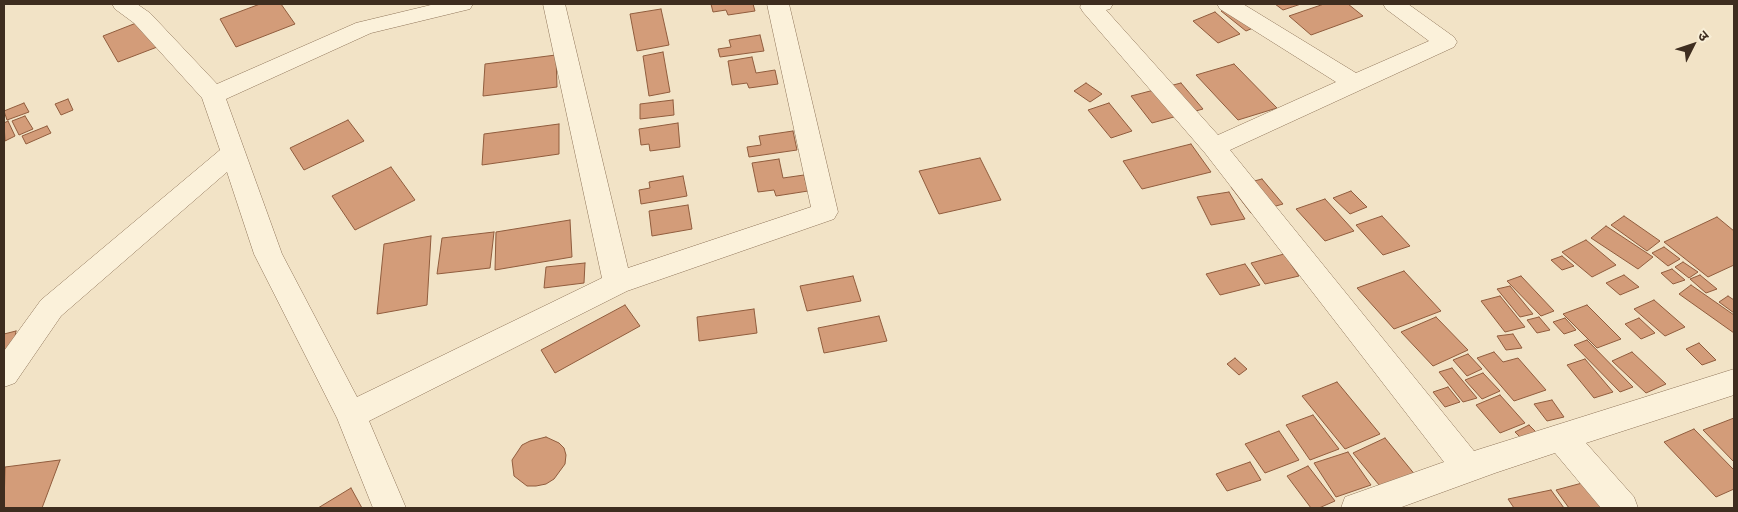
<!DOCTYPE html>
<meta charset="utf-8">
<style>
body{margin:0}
#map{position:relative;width:1738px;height:512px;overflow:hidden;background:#f2e3c6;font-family:Literata,"Noto Sans Devanagari",serif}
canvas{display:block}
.frame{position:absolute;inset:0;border:5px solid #3e2d1f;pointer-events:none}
.north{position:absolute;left:1668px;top:20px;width:50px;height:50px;-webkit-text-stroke:4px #f8eed6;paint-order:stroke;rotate:49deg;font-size:14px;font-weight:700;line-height:20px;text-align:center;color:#3e2d1f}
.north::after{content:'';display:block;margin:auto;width:18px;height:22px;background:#3e2d1f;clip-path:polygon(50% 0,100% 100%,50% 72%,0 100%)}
</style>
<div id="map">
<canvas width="1738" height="512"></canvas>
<div class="frame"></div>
<div class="north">उ</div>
</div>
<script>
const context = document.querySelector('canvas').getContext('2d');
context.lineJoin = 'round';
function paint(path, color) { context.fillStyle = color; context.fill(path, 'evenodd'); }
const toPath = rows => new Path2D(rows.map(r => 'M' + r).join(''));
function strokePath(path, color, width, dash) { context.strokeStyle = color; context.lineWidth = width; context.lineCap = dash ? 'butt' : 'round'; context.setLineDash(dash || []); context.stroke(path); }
const building = toPath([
 [260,4,281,4,295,24,236,47,220,19,260,4],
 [711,4,753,4,755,11,728,15,726,10,713,12,711,4],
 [1240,4,1243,4,1267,22,1246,31,1221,11,1240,4],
 [1275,4,1301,4,1283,10,1275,4],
 [1324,4,1348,4,1363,16,1311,35,1289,16,1324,4],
 [661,9,669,45,637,51,630,14,661,9],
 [1215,12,1240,34,1218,43,1193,21,1215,12],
 [149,18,165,44,118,62,103,36,149,18],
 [760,35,764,51,720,57,718,49,731,47,729,40,760,35],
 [663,52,670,92,649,96,643,56,663,52],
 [556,55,557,87,483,96,485,64,556,55],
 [752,57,756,73,775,70,778,84,749,88,747,83,732,85,728,61,752,57],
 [1234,64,1277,108,1238,120,1196,75,1234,64],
 [1086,83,1102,94,1090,102,1074,91,1086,83],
 [1181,83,1203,109,1152,123,1131,96,1181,83],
 [68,99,73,110,61,115,55,104,68,99],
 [673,100,674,115,640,119,640,104,673,100],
 [24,103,29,112,7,120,4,111,24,103],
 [1109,103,1132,131,1111,138,1088,110,1109,103],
 [25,116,33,129,19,135,12,121,25,116],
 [348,120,364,141,304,170,290,148,348,120],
 [8,121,15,136,5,141,4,123,8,121],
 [678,123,680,147,650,151,649,144,641,145,639,129,678,123],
 [559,124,559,154,482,165,484,134,559,124],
 [47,126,51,133,26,144,22,136,47,126],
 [793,131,797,150,749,157,747,147,761,145,759,136,793,131],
 [1191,144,1211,172,1142,189,1123,161,1191,144],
 [980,158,1001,200,939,214,919,171,980,158],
 [779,159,783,178,804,175,808,191,776,196,774,190,758,192,752,163,779,159],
 [391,167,415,200,355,230,332,196,391,167],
 [683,176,687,196,641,204,639,190,650,188,649,182,683,176],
 [1262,179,1283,204,1251,213,1231,187,1262,179],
 [1351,191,1367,207,1350,214,1333,198,1351,191],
 [1229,192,1245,219,1211,225,1197,197,1229,192],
 [1325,199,1354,231,1325,241,1296,209,1325,199],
 [688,205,692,229,652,236,649,211,688,205],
 [1382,216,1410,246,1383,255,1356,225,1382,216],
 [1624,216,1660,241,1647,251,1611,225,1624,216],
 [1717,217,1734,231,1734,265,1708,277,1664,242,1717,217],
 [570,220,572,257,495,270,496,232,570,220],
 [1606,226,1653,257,1638,269,1591,238,1606,226],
 [494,232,490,268,437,274,442,238,494,232],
 [431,236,427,305,377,314,384,244,431,236],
 [1586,240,1616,265,1592,277,1562,252,1586,240],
 [1664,247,1680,259,1668,266,1652,253,1664,247],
 [1284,254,1299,276,1265,284,1251,263,1284,254],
 [1562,256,1574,266,1562,270,1551,260,1562,256],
 [1683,262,1698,272,1689,278,1675,267,1683,262],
 [585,263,584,283,544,288,546,267,585,263],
 [1245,264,1260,285,1220,295,1206,274,1245,264],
 [1672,269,1685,280,1673,284,1661,273,1672,269],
 [1404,271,1441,311,1394,329,1357,288,1404,271],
 [1624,275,1639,287,1620,295,1606,283,1624,275],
 [1700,275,1717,289,1706,293,1690,279,1700,275],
 [853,276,861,301,807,311,800,286,853,276],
 [1521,276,1554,311,1541,316,1507,281,1521,276],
 [1691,285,1734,315,1734,333,1679,294,1691,285],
 [1510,286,1533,314,1520,317,1497,289,1510,286],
 [1500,296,1525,327,1505,332,1481,301,1500,296],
 [1728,296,1734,300,1734,313,1719,302,1728,296],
 [1654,300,1685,327,1665,336,1634,309,1654,300],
 [625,305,640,326,555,373,541,350,625,305],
 [1587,305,1621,339,1597,348,1563,314,1587,305],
 [754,309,757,333,699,341,697,317,754,309],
 [879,316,887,341,824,353,818,328,879,316],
 [1436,317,1468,350,1433,366,1401,332,1436,317],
 [1539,317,1550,330,1537,333,1527,320,1539,317],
 [1565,318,1576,330,1564,334,1553,322,1565,318],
 [1639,318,1655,333,1641,339,1625,324,1639,318],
 [16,331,12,355,4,357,4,334,16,331],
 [1513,334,1522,348,1506,350,1497,336,1513,334],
 [1587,340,1633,387,1620,392,1574,345,1587,340],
 [1699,343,1716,360,1702,365,1686,349,1699,343],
 [1494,352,1503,362,1518,358,1546,390,1514,401,1477,358,1494,352],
 [1632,352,1666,384,1646,393,1612,361,1632,352],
 [1468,354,1482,369,1467,376,1453,360,1468,354],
 [1235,358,1247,369,1239,375,1227,364,1235,358],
 [1585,359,1613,392,1594,398,1567,365,1585,359],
 [1452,368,1477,398,1463,402,1439,372,1452,368],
 [1483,373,1500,391,1482,399,1465,380,1483,373],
 [1337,382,1380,434,1345,449,1302,396,1337,382],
 [1448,387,1460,402,1445,407,1433,392,1448,387],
 [1500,395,1525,423,1500,433,1476,405,1500,395],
 [1552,400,1564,417,1547,421,1534,404,1552,400],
 [1313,415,1339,449,1310,460,1286,425,1313,415],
 [1734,418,1734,462,1703,430,1734,418],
 [1529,425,1537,433,1523,440,1515,432,1529,425],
 [1694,429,1734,470,1734,489,1716,497,1664,442,1694,429],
 [1279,431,1299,460,1265,473,1245,444,1279,431],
 [546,437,559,443,564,448,566,455,565,464,554,479,546,484,536,486,527,486,514,476,512,460,522,445,530,441,546,437],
 [1385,438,1416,476,1384,491,1353,453,1385,438],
 [1348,452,1371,485,1336,497,1314,463,1348,452],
 [60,460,42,508,4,508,5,467,60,460],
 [1250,462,1261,480,1227,491,1216,474,1250,462],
 [1308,466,1335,501,1319,508,1311,508,1287,476,1308,466],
 [1586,482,1605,508,1569,508,1556,490,1586,482],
 [351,488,362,508,318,508,351,488],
 [1551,490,1564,508,1514,508,1508,499,1551,490]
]);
const minor = toPath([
 [112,4,137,4,150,13,217,84,356,23,435,4,473,4,470,9,371,33,226,99,282,254,357,397,602,278,543,4,565,4,628,268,811,207,767,4,789,4,838,212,834,219,627,291,369,421,406,508,373,508,337,418,254,254,227,172,61,316,15,383,4,387,4,351,41,300,220,150,202,98,134,23,115,9,112,4],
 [1082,4,1113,4,1110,9,1106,10,1218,135,1336,82,1220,9,1217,4,1243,4,1356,73,1429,41,1386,9,1383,4,1408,4,1454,37,1457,42,1454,47,1230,150,1474,451,1734,369,1734,395,1586,443,1634,497,1638,508,1601,508,1555,453,1495,473,1399,508,1341,508,1345,497,1444,462,1205,153,1083,12,1080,7,1082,4]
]);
paint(building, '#d39c79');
strokePath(building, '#905c3d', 1);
strokePath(minor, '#8f755a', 1);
paint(minor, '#fbf1da');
</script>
